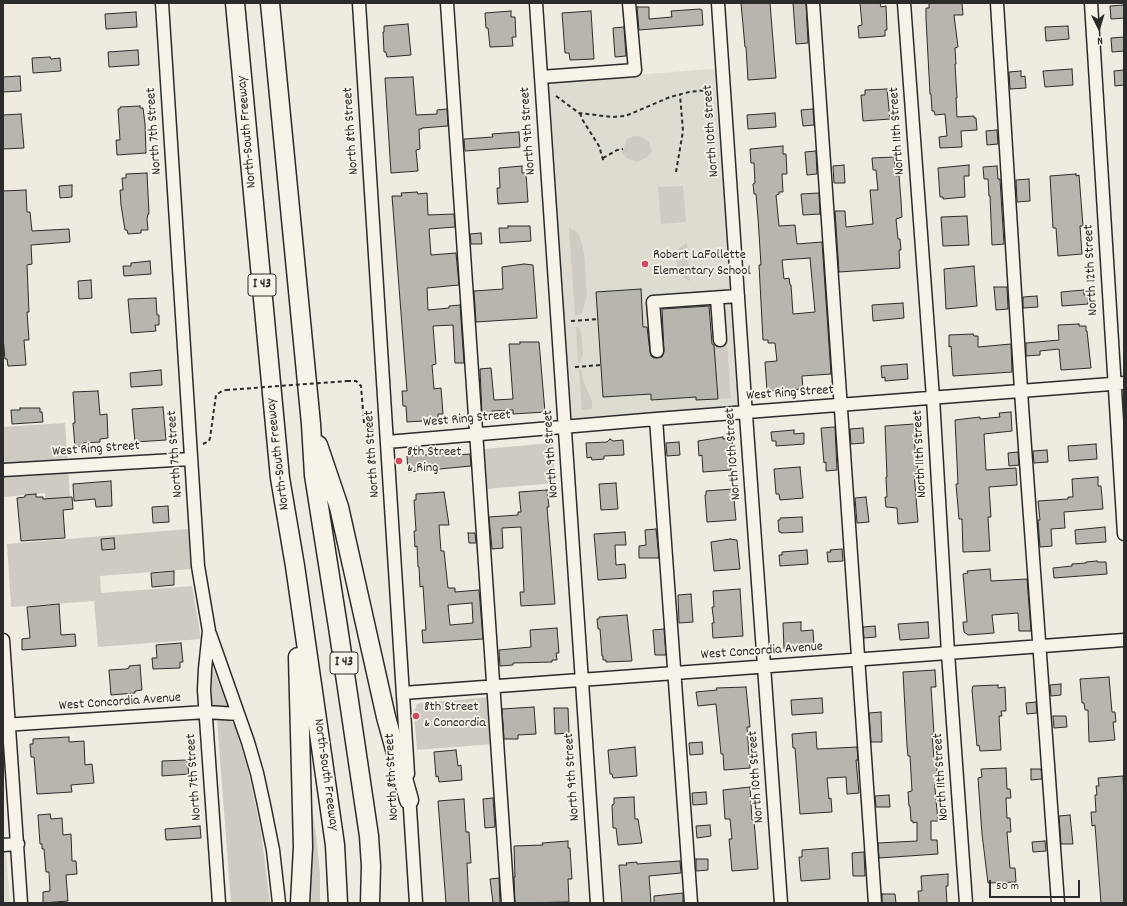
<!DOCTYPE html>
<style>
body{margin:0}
#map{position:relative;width:1127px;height:906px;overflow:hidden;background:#efebe0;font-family:Dekko,sans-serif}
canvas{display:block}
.frame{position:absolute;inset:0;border:4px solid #2b2b2b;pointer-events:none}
.north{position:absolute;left:1079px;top:8px;width:40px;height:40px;-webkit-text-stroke:3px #f7f3e8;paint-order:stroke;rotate:175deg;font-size:11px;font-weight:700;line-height:16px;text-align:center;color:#2b2b2b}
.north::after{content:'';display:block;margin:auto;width:14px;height:18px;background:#2b2b2b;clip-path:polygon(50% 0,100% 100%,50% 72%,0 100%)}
.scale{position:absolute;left:989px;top:880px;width:91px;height:18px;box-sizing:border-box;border:2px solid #2b2b2b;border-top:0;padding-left:5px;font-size:12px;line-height:14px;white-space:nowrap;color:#2b2b2b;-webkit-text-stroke:3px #f7f3e8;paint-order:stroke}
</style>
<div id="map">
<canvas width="1127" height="906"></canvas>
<div class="frame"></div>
<div class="north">N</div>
<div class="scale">50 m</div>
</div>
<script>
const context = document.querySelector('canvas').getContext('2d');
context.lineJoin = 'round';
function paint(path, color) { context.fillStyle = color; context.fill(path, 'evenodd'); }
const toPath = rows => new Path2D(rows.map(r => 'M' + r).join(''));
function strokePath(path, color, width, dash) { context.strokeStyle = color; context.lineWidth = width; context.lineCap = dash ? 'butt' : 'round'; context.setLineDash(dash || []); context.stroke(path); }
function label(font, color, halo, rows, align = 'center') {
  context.font = font + ' Dekko,sans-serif'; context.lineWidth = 3.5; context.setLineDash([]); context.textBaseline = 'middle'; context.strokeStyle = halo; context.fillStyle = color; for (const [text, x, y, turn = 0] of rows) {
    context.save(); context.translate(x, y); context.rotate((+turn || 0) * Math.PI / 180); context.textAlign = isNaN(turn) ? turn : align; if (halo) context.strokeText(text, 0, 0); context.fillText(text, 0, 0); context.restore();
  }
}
const built = toPath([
 [723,68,746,413,565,426,541,77,636,75],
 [3,828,4,828,10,903,3,903]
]);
const green = toPath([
 [634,136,642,137,649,142,652,151,647,157,638,162,626,158,622,153,627,139],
 [683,186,686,222,661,224,658,187],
 [569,228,576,231,579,234,584,252,587,295,582,313,580,315,575,315],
 [687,243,690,281,684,278,680,273,676,260,679,248],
 [576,327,580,328,581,331,583,354,580,363,578,363],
 [714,343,727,343,731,398,718,399],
 [579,369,581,369,584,383,592,401,592,409,582,410],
 [65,423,71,510,46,511,45,493,3,497,3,427],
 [553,443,555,483,486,489,483,449],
 [188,529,191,569,100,576,101,593,192,586,201,639,98,647,94,601,11,607,7,544],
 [213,668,227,705,225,708,214,708,212,706,212,669],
 [492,697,494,744,417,750,414,712,417,704,421,703],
 [223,718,229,720,234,724,247,766,261,831,270,903,231,903,217,720],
 [310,795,316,834,320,874,320,903,304,903]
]);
const building = toPath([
 [741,3,770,3,776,78,748,80,746,47,745,47,741,3],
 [793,3,806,3,808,43,796,44,793,3],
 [860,3,880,3,881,7,886,6,887,30,885,30,885,36,859,38,858,26,862,25,860,3],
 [929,3,962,3,963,15,954,15,958,47,955,48,956,64,955,64,957,98,956,98,957,117,974,116,974,118,976,118,977,130,961,131,962,147,940,148,939,137,947,136,945,114,935,115,934,111,932,111,931,94,930,94,926,19,926,8,929,8,929,3],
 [1124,5,1124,18,1111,19,1110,6,1124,5],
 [637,7,649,7,649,19,672,17,671,11,700,9,702,10,703,25,639,30,637,7],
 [511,11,511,17,515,17,516,37,512,37,513,46,490,47,488,28,486,28,485,13,511,11],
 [591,11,594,59,570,60,569,53,565,53,562,13,591,11],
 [136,12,137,27,106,29,105,14,136,12],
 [408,24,411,55,387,57,386,52,384,52,383,32,384,32,384,26,408,24],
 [1068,26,1069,39,1046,41,1045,27,1068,26],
 [624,27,626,56,615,57,613,28,624,27],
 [1124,37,1124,51,1112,52,1111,38,1124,37],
 [138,50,139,65,109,67,108,52,138,50],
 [50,57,51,59,60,58,61,71,33,73,32,58,50,57],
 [1072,69,1073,85,1045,87,1043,71,1072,69],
 [1124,70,1124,85,1115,86,1114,71,1124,70],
 [1021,71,1021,77,1025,76,1026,88,1010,89,1009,72,1021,71],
 [20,76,21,91,3,92,3,77,20,76],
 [413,77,416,115,437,114,437,110,447,109,448,126,422,128,422,129,419,129,420,149,416,150,418,171,391,173,385,78,413,77],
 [887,89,890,119,863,121,861,95,865,95,865,90,887,89],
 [140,106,140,108,143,108,145,124,146,153,117,155,116,140,120,140,118,109,120,109,120,107,140,106],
 [813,109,814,125,803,126,801,110,813,109],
 [775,113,776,127,748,129,747,115,775,113],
 [21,114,24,148,3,149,3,115,21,114],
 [997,130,998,144,987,145,986,131,997,130],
 [519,132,520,147,465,151,464,139,493,137,492,134,519,132],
 [783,146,783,154,786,154,787,174,782,174,783,192,779,192,779,194,776,195,779,226,795,225,797,244,822,242,831,374,802,376,803,389,767,391,765,362,777,361,775,343,768,343,768,340,763,340,759,265,761,265,758,218,756,194,754,194,753,184,755,183,754,163,751,163,750,149,783,146],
 [810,258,815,312,793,314,791,285,790,285,789,278,784,279,782,260,810,258],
 [816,151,817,174,807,175,805,152,816,151],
 [894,157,896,176,899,175,901,201,902,217,896,219,898,239,900,239,901,250,899,250,900,268,839,272,835,211,845,211,846,227,873,224,870,190,878,190,876,170,873,170,872,158,894,157],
 [844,165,845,183,834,183,833,166,844,165],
 [969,165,969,176,964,176,965,197,943,199,943,197,940,197,938,168,969,165],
 [522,166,522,173,526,173,528,202,498,204,497,188,500,188,499,168,522,166],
 [997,166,998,179,1000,179,1004,244,992,245,990,196,989,196,988,179,984,179,983,167,997,166],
 [147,173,149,214,148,214,147,219,148,230,141,230,141,233,128,234,127,230,125,230,121,205,120,190,123,190,122,178,126,178,126,174,147,173],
 [1076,174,1076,176,1079,175,1083,226,1080,226,1082,254,1058,256,1056,228,1053,228,1050,176,1076,174],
 [1029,179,1030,201,1017,202,1016,180,1029,179],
 [72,185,72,197,60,198,59,186,72,185],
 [26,190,27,212,30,212,32,231,69,229,70,242,31,245,32,264,27,265,29,312,27,312,29,340,24,340,26,365,8,366,7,359,5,359,3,337,3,191,26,190],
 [417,192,418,194,427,193,428,215,454,214,455,227,429,229,431,255,456,253,459,285,427,288,428,310,449,308,449,306,460,305,464,363,455,363,453,325,433,326,436,364,432,365,434,389,441,388,443,414,438,414,438,420,407,422,406,406,403,406,402,391,407,391,392,196,402,196,401,193,417,192],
 [819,193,820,214,803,215,801,194,819,193],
 [967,216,969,245,943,246,941,217,967,216],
 [508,226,530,226,531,241,500,243,499,228,508,228,508,226],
 [481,233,482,244,471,244,470,234,481,233],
 [150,261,151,274,124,276,123,266,131,266,131,263,150,261],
 [524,264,533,265,537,318,476,322,474,291,503,289,502,267,524,264],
 [974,266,977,306,946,309,944,269,974,266],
 [91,280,92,298,79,299,78,281,91,280],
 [994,287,1007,287,1008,309,996,310,994,287],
 [641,289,643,327,647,327,650,352,651,356,654,358,662,357,664,351,662,309,709,306,712,344,714,345,718,399,696,400,696,397,651,400,651,394,603,397,596,292,641,289],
 [1084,290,1084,295,1088,295,1088,304,1062,306,1061,292,1084,290],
 [1037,296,1038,307,1023,308,1023,297,1037,296],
 [156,298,157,315,159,315,159,325,155,325,156,331,131,333,128,299,156,298],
 [903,303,904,318,873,321,872,305,903,303],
 [1079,324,1079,326,1086,326,1086,331,1087,331,1091,368,1061,370,1059,349,1040,351,1040,355,1026,356,1026,343,1059,340,1058,325,1079,324],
 [973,334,974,336,978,336,978,347,1011,344,1012,372,953,376,951,346,949,347,949,335,973,334],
 [520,342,539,342,545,412,513,414,513,410,492,411,492,415,482,416,480,369,491,368,494,400,513,399,509,344,520,344,520,342],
 [907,364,908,379,885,381,885,377,882,378,881,366,907,364],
 [161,370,162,385,131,387,130,373,161,370],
 [98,391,100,415,107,414,108,438,100,439,100,442,83,443,84,446,75,447,73,423,75,423,73,392,98,391],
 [163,407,166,440,135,442,132,409,163,407],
 [20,408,40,408,40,412,42,412,43,422,12,424,11,410,20,410,20,408],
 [1011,412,1012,431,984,434,986,470,1016,468,1017,485,989,487,991,517,988,517,990,551,963,552,962,519,959,519,956,484,958,484,955,420,980,417,980,419,1000,417,999,413,1011,412],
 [914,424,915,439,914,439,918,472,914,472,918,522,898,524,897,508,886,507,885,497,887,497,886,477,887,477,885,426,914,424],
 [835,427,837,470,826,471,826,462,824,463,821,428,835,427],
 [863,428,864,443,851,444,850,429,863,428],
 [794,430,794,434,804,433,804,444,776,446,776,441,772,441,771,432,794,430],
 [723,437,723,439,732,438,733,454,730,454,731,470,703,472,702,455,699,456,698,441,723,437],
 [610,439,613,441,623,440,624,455,604,456,604,459,592,460,591,457,587,458,586,443,607,442,610,439],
 [679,442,680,455,667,456,666,443,679,442],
 [1096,444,1097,459,1069,461,1068,446,1096,444],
 [1047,450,1048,462,1034,463,1033,451,1047,450],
 [1018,452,1019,465,1009,466,1008,453,1018,452],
 [454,453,454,455,470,454,471,466,408,472,407,456,454,453],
 [800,467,803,498,780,500,779,494,776,494,774,469,800,467],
 [1098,477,1098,486,1101,486,1103,509,1064,512,1065,528,1051,529,1052,546,1040,547,1038,520,1040,520,1038,501,1068,499,1068,497,1073,497,1072,479,1098,477],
 [111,481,112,506,96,507,95,499,74,501,73,484,111,481],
 [616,483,618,509,601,510,599,484,616,483],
 [733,489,736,520,707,522,705,495,706,495,706,491,733,489],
 [547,490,549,507,547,507,555,604,521,606,520,592,524,592,521,527,502,528,503,548,492,549,489,517,518,515,518,512,521,512,519,492,547,490],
 [444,492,449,525,439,525,441,551,444,551,448,588,455,588,455,592,479,590,483,639,423,643,422,630,426,630,423,586,420,587,419,567,418,567,417,546,415,547,414,531,416,531,414,500,416,500,416,494,444,492],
 [472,603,473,623,450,625,448,605,472,603],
 [36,494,36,497,43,497,43,499,72,497,73,509,63,510,65,538,21,541,17,498,25,497,25,495,36,494],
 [866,497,869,522,857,523,855,498,866,497],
 [168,506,169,522,153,523,152,507,168,506],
 [802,517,803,532,781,533,781,532,779,532,778,520,780,520,780,518,802,517],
 [1105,527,1106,542,1076,544,1075,530,1105,527],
 [656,529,659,558,639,558,639,546,646,545,645,530,656,529],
 [625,532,626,545,615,545,616,565,625,564,626,578,598,580,594,534,625,532],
 [468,533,475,533,476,543,469,543,468,533],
 [114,538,115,549,102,550,101,539,114,538],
 [730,539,737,540,740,569,714,571,711,542,730,539],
 [842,549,843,561,828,562,827,552,831,552,830,550,842,549],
 [807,550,808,564,780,566,779,555,782,555,782,552,807,550],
 [1097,561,1097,562,1106,562,1107,574,1054,578,1053,568,1072,566,1072,564,1086,563,1086,562,1097,561],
 [990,569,991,581,1027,579,1031,631,1019,631,1018,613,992,615,994,633,968,635,964,632,963,622,967,622,963,574,968,573,967,571,990,569],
 [174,571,174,585,152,587,151,573,174,571],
 [740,589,743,636,713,638,712,623,714,623,712,607,714,607,713,591,740,589],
 [691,594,693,622,679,623,678,595,691,594],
 [59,604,61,635,75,634,76,646,22,650,22,639,30,638,27,607,59,604],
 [627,615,632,661,606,662,606,660,603,660,603,656,602,656,600,629,598,629,597,619,599,619,599,617,627,615],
 [801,622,801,631,813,630,814,646,806,647,806,648,784,649,783,623,801,622],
 [928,622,929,638,900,640,898,624,928,622],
 [875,626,876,637,864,638,863,627,875,626],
 [557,628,559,653,556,653,557,660,552,660,552,662,513,663,513,665,500,666,499,650,531,647,530,630,557,628],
 [664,629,666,655,655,655,653,630,664,629],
 [181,643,183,662,180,662,180,668,153,669,152,658,157,658,156,645,181,643],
 [140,665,142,690,135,691,135,693,111,695,109,670,126,669,129,668,129,666,140,665],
 [935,670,936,687,931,687,934,734,932,734,934,759,936,759,938,784,935,784,935,789,938,821,931,821,931,840,937,840,938,854,879,858,878,843,917,841,917,822,913,823,913,821,911,821,910,806,909,806,908,792,912,791,910,756,908,756,907,746,903,672,935,670],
 [1109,677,1112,712,1115,712,1116,722,1113,722,1115,740,1089,742,1088,710,1085,710,1084,703,1082,703,1080,679,1109,677],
 [1061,684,1061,695,1051,696,1050,685,1061,684],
 [998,685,998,688,1005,687,1006,711,1001,711,1002,716,999,716,1001,750,980,751,979,745,977,746,972,690,973,686,998,685],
 [746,687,750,727,747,727,750,768,724,770,723,754,721,754,716,704,698,706,696,692,717,690,716,688,746,687],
 [822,698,823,713,792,715,791,700,822,698],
 [1036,702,1037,713,1027,714,1026,703,1036,702],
 [534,707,536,734,518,735,518,739,504,739,502,709,534,707],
 [554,708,568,708,569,733,555,734,554,708],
 [881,712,882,742,871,742,869,713,881,712],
 [1053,716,1066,716,1067,727,1054,728,1053,716],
 [816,732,817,749,857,747,858,760,856,760,859,793,847,794,846,777,827,778,829,799,831,798,832,812,800,814,795,748,793,748,792,734,816,732],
 [69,737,69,742,84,741,85,765,92,764,94,783,71,785,72,792,37,794,34,757,31,757,30,744,33,744,33,739,69,737],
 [702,742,703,754,690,755,689,743,702,742],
 [635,747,637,776,613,778,612,774,610,774,608,750,635,747],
 [456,750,458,766,461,765,462,780,439,782,438,776,436,777,434,752,456,750],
 [187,760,189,774,162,776,162,761,187,760],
 [1006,768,1007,789,1010,789,1011,798,1006,798,1007,818,1010,818,1011,832,1007,832,1010,868,1015,868,1016,882,988,883,982,834,978,778,982,777,981,769,1006,768],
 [1031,769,1041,769,1042,779,1031,780,1031,769],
 [1123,776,1124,796,1124,903,1101,903,1095,825,1092,826,1091,812,1096,812,1095,795,1097,795,1096,786,1099,786,1098,778,1123,776],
 [750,787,752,820,754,820,758,869,732,871,729,839,732,839,730,819,725,819,723,790,750,787],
 [706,792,707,804,693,805,692,793,706,792],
 [889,795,890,807,876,807,875,796,889,795],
 [634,797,635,819,638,819,642,843,618,845,616,828,613,828,612,805,614,804,614,798,634,797],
 [493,798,495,827,485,828,483,799,493,798],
 [464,799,466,832,469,832,471,863,467,863,469,903,446,903,438,801,464,799],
 [50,814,51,819,62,818,63,835,71,834,72,861,76,861,77,874,66,875,68,901,43,903,43,892,50,891,49,872,46,872,44,849,42,849,42,844,40,844,38,815,50,814],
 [1070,815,1073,844,1061,844,1059,816,1070,815],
 [710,825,711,836,697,838,696,826,710,825],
 [200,826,201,838,166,840,165,829,200,826],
 [568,841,568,848,570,848,572,879,568,879,569,902,515,903,514,877,515,877,514,846,543,845,542,843,568,841],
 [1045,841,1046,851,1033,852,1032,842,1045,841],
 [828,848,830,879,801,881,799,857,802,857,802,850,828,848],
 [864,852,865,876,853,876,852,853,864,852],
 [696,859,708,859,708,870,696,871,696,859],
 [680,861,681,873,649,876,651,903,622,903,619,865,627,865,626,863,637,862,637,864,680,861],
 [948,874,948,886,946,886,947,903,919,903,918,891,922,891,921,876,948,874],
 [499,878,500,903,493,903,490,879,499,878],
 [683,893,683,903,654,903,654,896,683,893],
 [882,894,895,894,896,903,882,903,882,894]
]);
const path = toPath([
 [556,96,579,113,612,117,625,116,635,112,670,97,689,92,707,90,712,87],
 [580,113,582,119,599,146,604,163],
 [603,158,617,150,623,149],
 [676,172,683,131,680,95],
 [571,321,598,319],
 [575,367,601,365],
 [347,381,356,381,361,386,364,423,368,429,374,430],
 [203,444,209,441,210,438,216,395,222,391,226,390]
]);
const minor = toPath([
 [162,3,198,566,209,631,205,669,204,690,219,903],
 [359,3,408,774],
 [447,3,508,903],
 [536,3,597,903],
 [718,3,745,401,781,903],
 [813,3,875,903],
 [904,3,933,398,948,653,966,903],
 [997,3,1022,406,1058,903],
 [1091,3,1124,534],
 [541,77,635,70,629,3],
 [717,298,720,340],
 [657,351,653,302,738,296],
 [656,419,691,903],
 [387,442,656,419,1124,383],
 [3,470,191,459],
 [210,634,248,742,257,773,264,805,273,850,279,903],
 [3,640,21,903],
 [403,693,1124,640],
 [3,725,206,712,238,714],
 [409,793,416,903],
 [3,845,18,844]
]);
const highway = toPath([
 [235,3,280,478,295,566,335,845,338,903],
 [270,3,311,424,314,475,338,627,369,836,371,866,370,903],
 [318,445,339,507,386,717,409,800],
 [298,657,303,847,300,903]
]);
const pathBridge = toPath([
 [226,390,347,381]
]);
const markers = [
 [645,264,4,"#d1495b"],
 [399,461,4,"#d1495b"],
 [416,716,4,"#d1495b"]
];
const shields = [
 [262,285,28],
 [344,663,28]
];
const shieldNames = [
 ["I 43",262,285],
 ["I 43",344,663]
];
const streetNames = [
 ["North 7th Street",155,131,-94],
 ["North 8th Street",352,131,-94],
 ["North 9th Street",529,131,-94],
 ["North 10th Street",712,131,-94],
 ["North 11th Street",898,131,-94],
 ["North-South Freeway",248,132,-95],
 ["North 12th Street",1092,270,-93],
 ["West Ring Street",790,394,-4],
 ["West Ring Street",467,420,-5],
 ["West Ring Street",96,450,-4],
 ["North 7th Street",176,454,-94],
 ["North-South Freeway",279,454,-97],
 ["North 8th Street",373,454,-94],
 ["North 9th Street",552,454,-94],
 ["North 10th Street",734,454,-94],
 ["North 11th Street",921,454,-93],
 ["West Concordia Avenue",762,652,-4],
 ["West Concordia Avenue",120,703,-4],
 ["North-South Freeway",325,775,82],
 ["North 7th Street",195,777,-94],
 ["North 8th Street",393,777,-93],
 ["North 9th Street",573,777,-94],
 ["North 10th Street",757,777,-94],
 ["North 11th Street",942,777,-94]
];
const poiNames = [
 ["Robert LaFollette",653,256],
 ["Elementary School",653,272],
 ["8th Street",407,453],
 ["& Ring",407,469],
 ["8th Street",424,708],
 ["& Concordia",424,724]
];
paint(built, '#dedbd1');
paint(green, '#cfcbc2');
paint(building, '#b8b5ae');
strokePath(building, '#2b2b2b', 1);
strokePath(minor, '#2b2b2b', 15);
strokePath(highway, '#2b2b2b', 21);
strokePath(path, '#2b2b2b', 2, [4, 3]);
strokePath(minor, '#f7f3e8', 12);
strokePath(highway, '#f7f3e8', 18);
strokePath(pathBridge, '#2b2b2b', 2, [4, 3]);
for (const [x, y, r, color] of markers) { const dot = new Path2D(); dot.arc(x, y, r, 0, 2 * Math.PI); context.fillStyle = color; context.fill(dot); strokePath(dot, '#f7f3e8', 1.5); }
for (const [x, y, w] of shields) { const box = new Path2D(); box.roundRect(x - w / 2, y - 11, w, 22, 3); context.fillStyle = '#f7f3e8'; context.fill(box); strokePath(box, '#2b2b2b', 1); }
label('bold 13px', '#2b2b2b', null, shieldNames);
label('14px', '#2b2b2b', '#f7f3e8', streetNames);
label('14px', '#2b2b2b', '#f7f3e8', poiNames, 'left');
</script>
